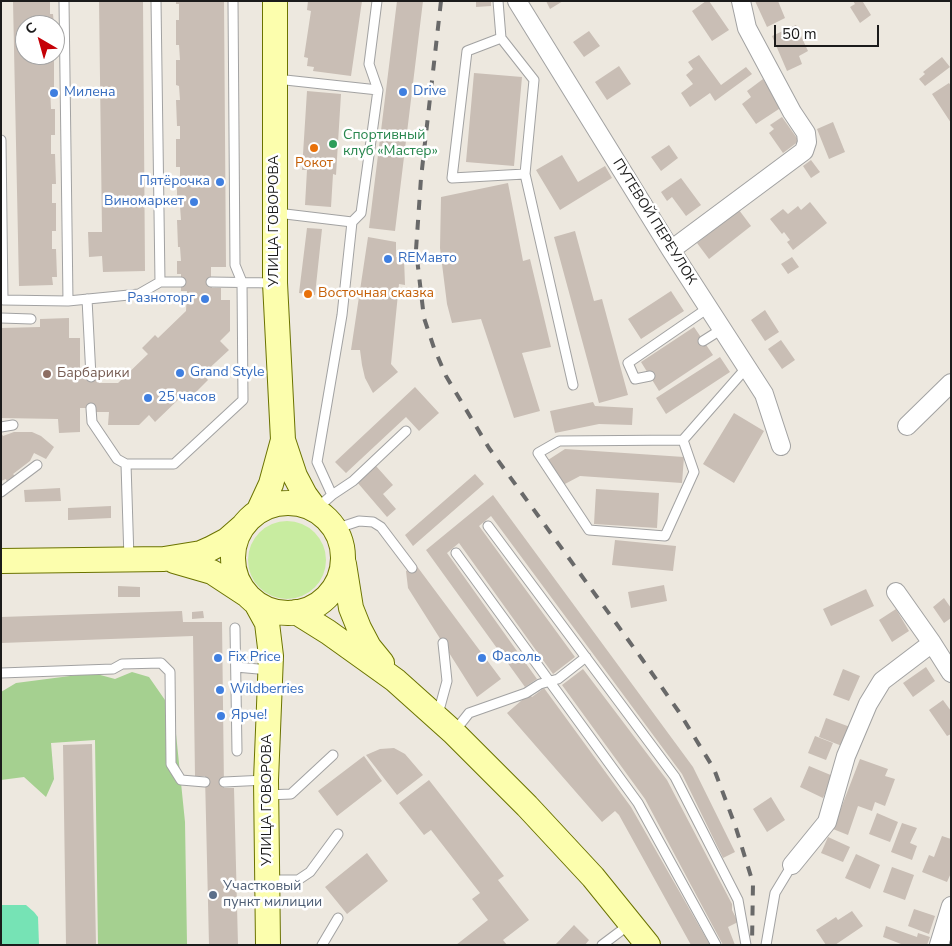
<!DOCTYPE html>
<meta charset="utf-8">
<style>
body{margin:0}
#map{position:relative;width:952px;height:946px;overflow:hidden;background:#ede8df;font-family:"Nunito Sans",sans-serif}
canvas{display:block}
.frame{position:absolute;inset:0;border:2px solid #1b1b1b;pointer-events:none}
.north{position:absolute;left:15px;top:15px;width:50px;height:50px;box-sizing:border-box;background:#fff;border:1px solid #a4a4a4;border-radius:50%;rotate:322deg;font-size:14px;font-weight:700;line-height:20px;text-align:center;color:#1b1b1b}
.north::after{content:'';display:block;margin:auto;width:18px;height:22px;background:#c50007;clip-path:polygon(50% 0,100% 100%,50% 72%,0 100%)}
.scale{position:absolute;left:774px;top:25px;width:105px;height:22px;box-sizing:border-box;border:2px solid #1b1b1b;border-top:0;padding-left:6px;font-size:15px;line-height:18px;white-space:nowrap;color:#1b1b1b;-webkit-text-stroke:4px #fff;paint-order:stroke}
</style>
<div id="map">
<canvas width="952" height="946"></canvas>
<div class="frame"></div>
<div class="north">С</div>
<div class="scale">50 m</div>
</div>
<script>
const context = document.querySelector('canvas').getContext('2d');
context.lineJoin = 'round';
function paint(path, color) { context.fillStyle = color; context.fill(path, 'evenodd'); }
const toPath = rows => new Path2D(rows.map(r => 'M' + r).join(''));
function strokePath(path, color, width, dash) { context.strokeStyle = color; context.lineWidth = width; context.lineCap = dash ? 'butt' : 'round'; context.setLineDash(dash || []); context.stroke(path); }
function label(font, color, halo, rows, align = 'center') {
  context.font = font + ' "Nunito Sans",sans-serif'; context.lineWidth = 5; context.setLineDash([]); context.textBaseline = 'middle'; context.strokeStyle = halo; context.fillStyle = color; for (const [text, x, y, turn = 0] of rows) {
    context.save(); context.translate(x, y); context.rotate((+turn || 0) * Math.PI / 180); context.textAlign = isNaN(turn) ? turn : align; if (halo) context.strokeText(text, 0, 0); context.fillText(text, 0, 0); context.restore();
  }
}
const grass = toPath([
 '248 560a39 39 0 1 1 78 0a39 39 0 1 1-78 0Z'
]);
const forest = toPath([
 [132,672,149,677,165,700,175,724,185,822,187,944,181,945,98,945,95,740,51,743,54,779,46,797,24,777,1,780,1,692,16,683,93,673,115,679]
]);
const pitch = toPath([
 [1,905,26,905,34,912,38,917,39,945,1,945]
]);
const building = toPath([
 [13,1,50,1,50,14,53,14,54,25,25,25,25,55,50,55,50,61,54,61,54,87,50,87,51,109,55,109,55,135,51,135,51,154,55,154,56,184,52,184,52,203,56,203,56,231,52,231,52,249,56,249,57,277,52,277,53,285,19,286],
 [99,1,143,1,145,271,103,272,102,256,89,257,88,232,102,232],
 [176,1,224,1,226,267,211,267,211,282,212,288,221,288,221,300,230,300,230,331,220,341,229,350,203,374,208,380,187,401,182,396,155,422,149,415,139,425,108,425,109,412,96,412,96,408,80,408,80,432,59,433,58,419,1,418,1,328,40,327,40,319,69,318,69,338,80,338,80,377,99,377,99,383,118,383,148,354,142,348,155,335,158,338,186,311,187,291,181,291,181,274,177,274,177,261,181,261,180,247,178,247,177,220,181,220,180,206,177,206,177,181,180,181,180,167,176,167,176,139,180,139,180,126,177,126,176,100,180,100,179,86,176,85,176,60,180,60,179,45,176,45,176,20,179,20,179,4,176,4],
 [308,1,362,1,351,76,313,71,314,67,307,66,308,58,304,57,311,11,307,10],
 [397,1,423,1,395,231,369,228],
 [476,1,491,1,491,6,476,7],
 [546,1,563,1,550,9],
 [706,1,709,1,729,30,712,41,692,11],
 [755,1,778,1,785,18,767,27],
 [853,1,865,1,863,2,871,15,860,23,850,7,855,4],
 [796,25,808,51,799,56,802,64,787,71,772,36],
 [589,31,600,46,584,57,573,42],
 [699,55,721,85,746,67,752,74,715,101,710,93,690,107,681,93,693,84,686,75,693,69,688,62],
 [942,57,950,67,925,86,919,79,925,74,923,72],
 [619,66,631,84,607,100,595,82],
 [474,73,522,77,514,166,466,162],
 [763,79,782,107,756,124,742,104,751,97,747,91],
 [949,83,951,86,951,123,932,94],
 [307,91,341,94,336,175,333,174,331,207,305,205,307,170,302,170],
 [782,117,799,141,783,153,769,133,774,129,770,125],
 [833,122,845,152,829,159,817,129],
 [669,145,678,158,661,171,651,157],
 [562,155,578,182,605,166,612,178,560,210,536,170],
 [811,160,820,172,811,178,803,166],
 [681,178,701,205,686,216,672,197,667,201,661,192],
 [508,183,523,261,530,259,551,347,522,353,540,411,514,418,481,319,452,323,447,304,440,248,441,197],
 [810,202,827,223,793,250,787,242,790,240,784,232,782,234,770,219,783,209,788,214,798,206,801,210],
 [739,210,751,226,709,259,697,243],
 [307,228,322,229,315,295,299,293],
 [575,231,594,301,602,299,628,395,599,403,554,237],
 [368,237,396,242,396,257,404,258,405,285,399,284,391,364,398,372,373,393,365,378,362,365,360,350,351,350],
 [792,257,799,267,788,274,781,264],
 [671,291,684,311,641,339,628,319],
 [765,310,779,332,765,341,751,320],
 [694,327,713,355,659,391,641,362],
 [781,340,795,360,782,369,768,349],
 [720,357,730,372,666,414,656,398],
 [415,387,439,413,419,431,406,417,346,473,335,462],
 [593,402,595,406,633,408,632,425,599,424,555,433,550,411],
 [734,413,764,431,734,483,703,464],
 [14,432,32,432,41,436,54,447,46,459,34,453,30,461,13,474,15,476,7,482,6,479,1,481,1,433,3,436],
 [565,449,684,457,682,483,580,476,563,485,548,460],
 [376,466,393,485,383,494,396,509,387,517,357,482],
 [475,474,484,484,413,546,405,535],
 [60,488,61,501,25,502,24,490],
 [596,489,659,493,657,528,594,524],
 [493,495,693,767,735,852,723,858,682,774,491,516,479,526,575,657,553,674,459,543,447,553,537,679,525,687,426,550],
 [111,506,111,518,68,520,68,508],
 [615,540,676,546,673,571,612,565],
 [416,565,501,679,477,697,408,588,406,571],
 [664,585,667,601,631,608,628,592],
 [118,586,140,587,140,597,118,597],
 [866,589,874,606,831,626,823,609],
 [944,598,951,608,951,618,944,623,933,607],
 [896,609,909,631,892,642,879,620],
 [182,611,183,622,222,622,224,788,234,788,238,945,209,945,205,776,195,776,193,636,1,643,1,617],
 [203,611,204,618,192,619,192,612],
 [926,667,935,681,913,697,903,683],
 [583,669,667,780,732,904,732,910,738,922,728,927,735,945,723,945,645,799,562,685],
 [843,669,860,676,849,701,833,695],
 [544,688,631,807,710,945,691,945,619,815,615,811,602,822,507,713,529,694,532,697],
 [943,700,951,711,951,734,947,736,929,710],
 [826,718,850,727,842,746,819,737],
 [815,736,833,743,826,760,808,753],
 [92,744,96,945,66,945,63,745],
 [394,748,405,754,423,775,397,795,366,755,380,749],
 [364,756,382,781,337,816,318,791],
 [860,759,888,769,885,776,895,779,885,806,875,802,872,811,858,806,848,835,833,829],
 [809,766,833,776,823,798,800,787],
 [429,780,504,876,498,880,529,920,503,940,507,945,456,945,488,920,472,899,480,893,431,830,424,835,399,803],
 [771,797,785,820,767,832,753,809],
 [877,813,898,822,890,842,869,834],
 [902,823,917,828,910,843,917,846,912,860,891,852],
 [942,836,951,839,951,873,947,882,922,872,929,855,934,857],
 [828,837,850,847,843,862,821,853],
 [367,853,388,881,347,914,325,887],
 [856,854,880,865,870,889,845,878],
 [892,867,914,875,905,900,883,892],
 [914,909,935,916,929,934,908,926],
 [852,911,863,926,835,945,826,945,816,930,836,917,838,920],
 [574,925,589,940,585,945,555,945],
 [886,926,917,937,918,933,930,937,927,945,901,945,901,944,883,937]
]);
const lane = toPath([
 [64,1,68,301,139,294,160,282,156,1],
 [498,1,501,38,534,80,525,174,573,385],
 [501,38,467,51,452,178,525,174],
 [276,79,378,90],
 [1,140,3,300,68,301],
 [277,213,352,222,361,213,378,90,369,64,377,1],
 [160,282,181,282],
 [211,282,274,283],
 [87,299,91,377],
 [1,318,31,319],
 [703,341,722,329],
 [650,376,635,379,628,363,708,308],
 [91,408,92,422,117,459,126,464,174,464,243,400,242,282,235,265,233,1],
 [1,427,13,425],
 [683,440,694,472,665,536,589,530,538,453,559,441,683,440,747,367],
 [126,464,129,559],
 [1,492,37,465],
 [332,495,317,462,342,315,352,222],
 [316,509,332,495,353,481,406,431],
 [488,526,675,777,738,900,746,945],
 [335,529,359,521,373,522,381,527,412,568],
 [456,553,638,803,716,945],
 [235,628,237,751],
 [236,667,269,670],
 [1,673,113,669,122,664,161,663,170,672,171,764,181,780,205,782],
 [438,714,447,681,443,643],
 [454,732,469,713,526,693,540,684,558,679,586,657],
 [224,782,266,780],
 [267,795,291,794,333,755],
 [267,880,298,880,310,872,338,834],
 [322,945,338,918],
 [602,945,630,924],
 [766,945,775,893,792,865]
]);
const street = toPath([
 [517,1,671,250,764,394,781,446],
 [671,250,804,151,807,142,806,133,792,112,747,28,741,1],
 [907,426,951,383],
 [896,592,932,643,951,673],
 [792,865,827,822,846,756,868,704,882,681,932,643],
 [939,945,951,906]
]);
const secondary = toPath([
 [275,1,275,283,283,440,295,476,305,495,316,510],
 '233 558a55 55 0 1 1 110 0a55 55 0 1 1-110 0Z',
 [259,510,271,484,283,440],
 [1,561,164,559,201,553,210,549,227,540,243,526],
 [174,561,212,572,247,595],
 [344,564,351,608,359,628,369,647,382,663],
 [256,603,267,623,271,656,266,780,268,945],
 [296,612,328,632,395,680,453,732,527,806,593,877,648,945]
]);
const rail = toPath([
 [441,1,421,178,416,250,424,318,434,348,446,376,489,448,642,659,679,712,714,769,735,825,753,883,752,945]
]);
const markers = [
 [403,92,5,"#3f7fe0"],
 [54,93,5,"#3f7fe0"],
 [333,144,5,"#2e9e5b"],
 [314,148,5,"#e8710a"],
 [220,182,5,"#3f7fe0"],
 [194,202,5,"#3f7fe0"],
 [388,259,5,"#3f7fe0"],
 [308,294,5,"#e8710a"],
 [205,299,5,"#3f7fe0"],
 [180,373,5,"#3f7fe0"],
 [47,374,5,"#8d6e63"],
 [148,398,5,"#3f7fe0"],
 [218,658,5,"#3f7fe0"],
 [482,658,5,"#3f7fe0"],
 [220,690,5,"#3f7fe0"],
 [221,716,5,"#3f7fe0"],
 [213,895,5,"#5c6f8a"]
];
const shopNames = [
 ["Drive",413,92],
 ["Милена",64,93],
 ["Пятёрочка",210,182,"right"],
 ["Виномаркет",184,202,"right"],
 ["REMавто",398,259],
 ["Разноторг",195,299,"right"],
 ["Grand Style",190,373],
 ["25 часов",158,398],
 ["Fix Price",228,658],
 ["Фасоль",492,658],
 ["Wildberries",230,690],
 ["Ярче!",231,716]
];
const leisureNames = [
 ["Спортивный",343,136],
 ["клуб «Мастер»",343,152]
];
const foodNames = [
 ["Рокот",314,164],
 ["Восточная сказка",318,294,"left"]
];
const streetNames = [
 ["УЛИЦА ГОВОРОВА",275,221,-90],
 ["ПУТЕВОЙ ПЕРЕУЛОК",654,222,58],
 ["УЛИЦА ГОВОРОВА",268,800,-90]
];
const educationNames = [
 ["Барбарики",57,374]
];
const serviceNames = [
 ["Участковый",223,887],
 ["пункт милиции",223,903]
];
paint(grass, '#c8eca0');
paint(forest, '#a5d090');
paint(pitch, '#76e3b5');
paint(building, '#c9beb5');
strokePath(lane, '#a2a2a2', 11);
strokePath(street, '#a2a2a2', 20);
strokePath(secondary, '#6b7300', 26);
strokePath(lane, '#fff', 9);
strokePath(street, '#fff', 18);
strokePath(secondary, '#fcfead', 24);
strokePath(rail, '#696969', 4, [10, 10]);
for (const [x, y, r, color] of markers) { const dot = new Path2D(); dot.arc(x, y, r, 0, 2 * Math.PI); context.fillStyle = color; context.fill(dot); strokePath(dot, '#fff', 2); }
label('14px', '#366cbe', '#fff', shopNames, 'left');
label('14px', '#27864d', '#fff', leisureNames, 'left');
label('14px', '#c56008', '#fff', foodNames);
label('14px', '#1b1b1b', '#fff', streetNames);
label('14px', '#785e54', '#fff', educationNames, 'left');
label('14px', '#4e5e75', '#fff', serviceNames, 'left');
</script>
